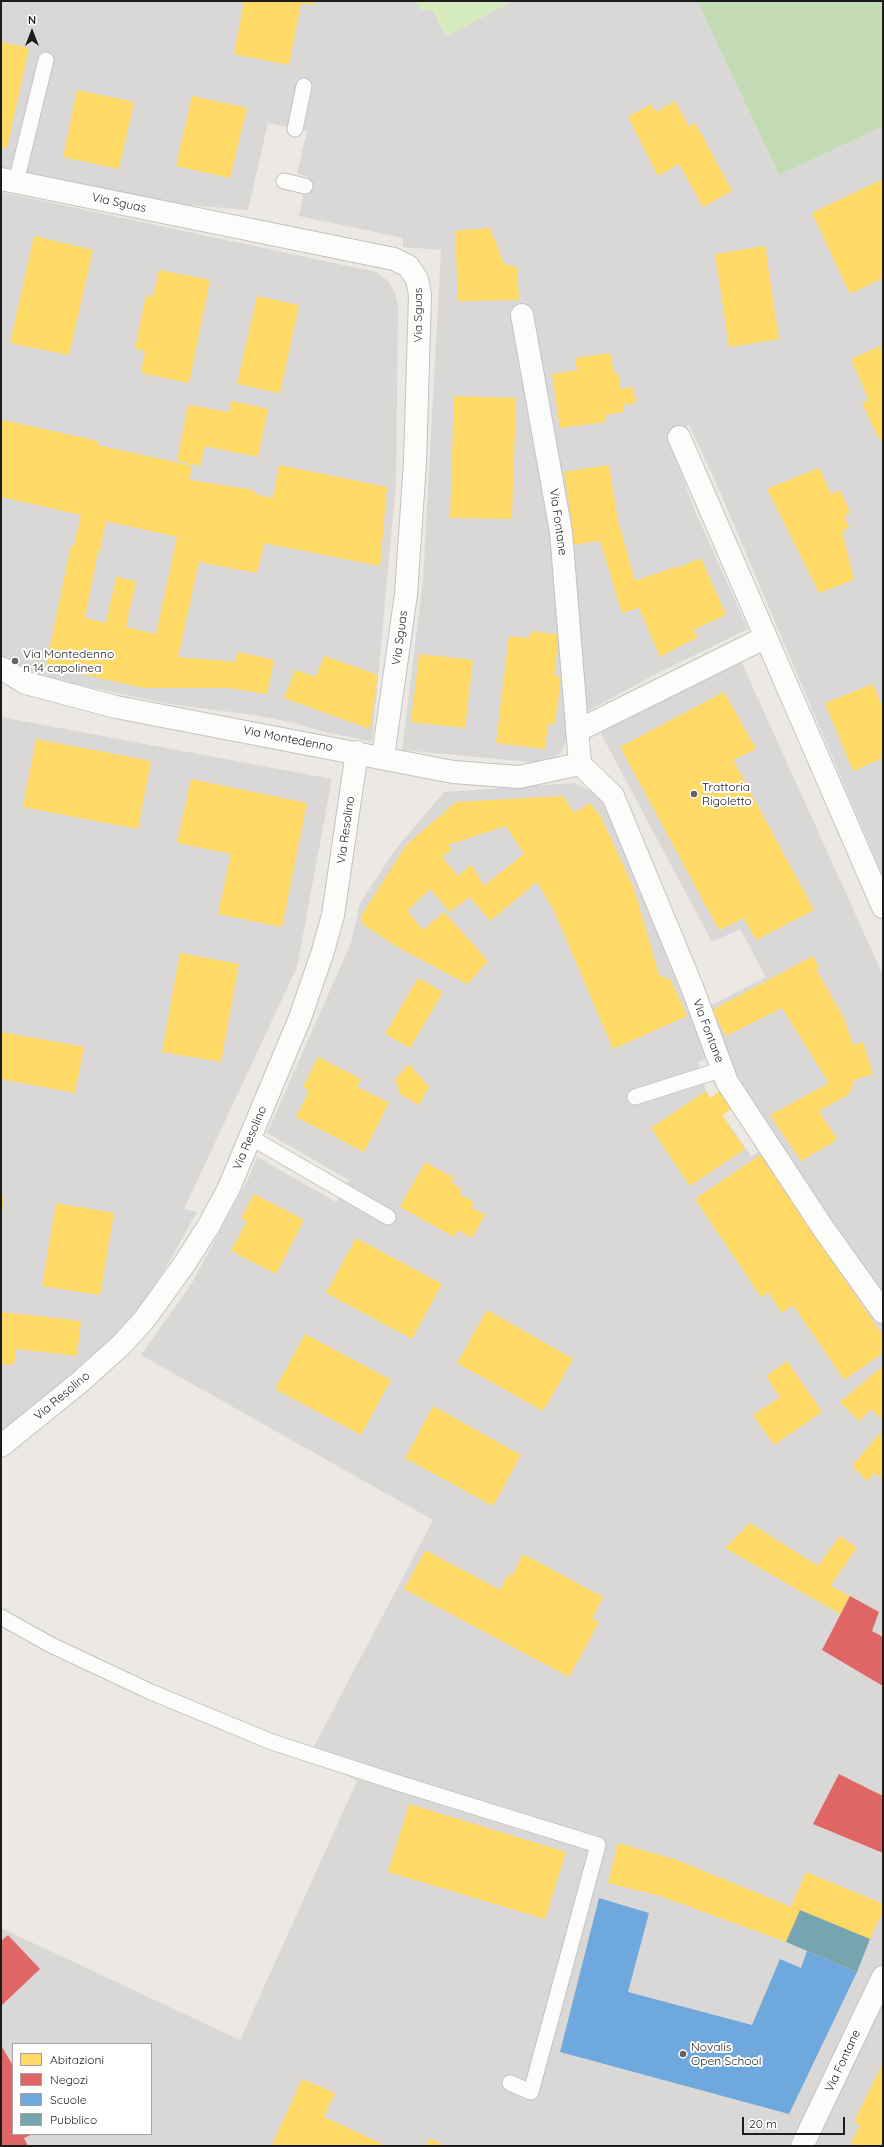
<!DOCTYPE html>
<style>
body{margin:0}
#map{position:relative;width:884px;height:2147px;overflow:hidden;background:#ece9e4;font-family:Quicksand,sans-serif}
canvas{display:block}
.frame{position:absolute;inset:0;border:2px solid #1c1c1c;pointer-events:none}
.legend{position:absolute;left:12px;top:2043px;width:140px;height:92px;box-sizing:border-box;background:#fff;border:1px solid #a4a4a4;margin:0;padding:5px 7px;list-style:none;font-size:12px;color:#1c1c1c}
.legend li{display:flex;align-items:center;gap:8px;height:20px}
.legend b{width:20px;border:1px solid #a4a4a4}
.north{position:absolute;left:12px;top:12px;width:40px;height:40px;-webkit-text-stroke:3px #fff;paint-order:stroke;rotate:0deg;font-size:11px;font-weight:700;line-height:16px;text-align:center;color:#1c1c1c}
.north::after{content:'';display:block;margin:auto;width:14px;height:18px;background:#1c1c1c;clip-path:polygon(50% 0,100% 100%,50% 72%,0 100%)}
.scale{position:absolute;left:742px;top:2117px;width:103px;height:18px;box-sizing:border-box;border:2px solid #1c1c1c;border-top:0;padding-left:5px;font-size:12px;line-height:14px;white-space:nowrap;color:#1c1c1c;-webkit-text-stroke:3px #fff;paint-order:stroke}
</style>
<div id="map">
<canvas width="884" height="2147"></canvas>
<div class="frame"></div>
<ul class="legend">
<li><b style="height:11px;background:#ffd966"></b>Abitazioni</li>
<li><b style="height:11px;background:#e06666"></b>Negozi</li>
<li><b style="height:11px;background:#6fa8dc"></b>Scuole</li>
<li><b style="height:11px;background:#76a5af"></b>Pubblico</li>
</ul>
<div class="north">N</div>
<div class="scale">20 m</div>
</div>
<script>
const context = document.querySelector('canvas').getContext('2d');
context.lineJoin = 'round';
function paint(path, color) { context.fillStyle = color; context.fill(path, 'evenodd'); }
const toPath = rows => new Path2D(rows.map(r => 'M' + r).join(''));
function strokePath(path, color, width, dash) { context.strokeStyle = color; context.lineWidth = width; context.lineCap = dash ? 'butt' : 'round'; context.setLineDash(dash || []); context.stroke(path); }
function label(font, color, halo, rows, align = 'center') {
  context.font = font + ' Quicksand,sans-serif'; context.lineWidth = 4; context.setLineDash([]); context.textBaseline = 'middle'; context.strokeStyle = halo; context.fillStyle = color; for (const [text, x, y, turn = 0] of rows) {
    context.save(); context.translate(x, y); context.rotate((+turn || 0) * Math.PI / 180); context.textAlign = isNaN(turn) ? turn : align; if (halo) context.strokeText(text, 0, 0); context.fillText(text, 0, 0); context.restore();
  }
}
const residential = toPath([
 [1,1,415,1,422,10,432,10,447,36,512,1,697,1,779,175,880,128,883,135,883,877,718,487,689,425,667,434,695,511,748,629,654,675,586,712,567,531,529,306,513,309,553,535,571,730,561,753,540,763,402,750,423,581,441,250,403,247,403,238,299,216,307,176,297,174,307,131,268,123,248,210,165,203,1,168],
 [1,192,376,272,388,281,395,292,398,306,396,484,372,742,321,731,294,723,254,715,169,704,43,677,1,662],
 [740,659,883,975,883,1297,738,1090,704,1009,766,977,740,929,712,942,599,730],
 [1,717,332,779,297,967,184,1209,197,1212,143,1308,112,1344,1,1435],
 [574,783,593,792,612,811,707,1059,698,1062,706,1091,751,1156,761,1151,883,1323,883,1963,795,2146,1,2146,1,1928,240,2040,357,1781,309,1756,433,1520,141,1355,192,1283,249,1177,257,1157,336,1202,349,1180,267,1133,351,943,360,903,395,850,444,792],
 [13,2044,151,2044,151,2134,13,2134],
 [883,1997,883,2146,815,2146]
]);
const grass = toPath([
 [415,1,512,1,447,36,432,10,422,10]
]);
const forest = toPath([
 [697,1,883,1,883,135,880,128,779,175]
]);
const homes = toPath([
 [244,1,314,1,313,5,301,3,289,65,234,54],
 [1,42,29,48,7,148,1,147],
 [77,90,134,102,119,169,63,157],
 [192,96,247,108,230,178,176,166],
 [675,101,689,127,695,123,732,191,703,207,679,164,658,176,628,117,651,104,656,112],
 [883,179,883,278,850,294,812,213],
 [490,228,504,264,517,267,519,300,458,301,455,231],
 [34,236,93,250,69,355,10,343],
 [765,246,779,339,729,347,715,254],
 [159,270,210,280,189,383,141,373,145,351,135,349,146,295,153,297],
 [257,296,299,305,280,393,237,384],
 [883,345,883,440,880,441,862,403,869,400,851,359],
 [610,353,614,373,618,373,620,389,633,387,636,403,623,405,624,412,605,415,606,422,560,428,552,374,577,370,575,358],
 [454,396,516,398,512,519,450,518],
 [231,401,268,409,258,457,205,446,200,466,177,461,188,405,229,412],
 [3,420,98,441,97,445,192,466,189,480,255,490,254,494,273,498,279,465,387,487,380,566,264,543,257,573,199,562,178,657,235,662,238,652,274,660,267,694,229,688,144,688,46,666,71,545,74,546,81,515,1,497,1,424],
 [106,521,177,537,156,634,126,627,136,581,116,577,106,623,85,618,98,551,100,551],
 [609,465,618,521,635,581,675,567,675,569,701,558,726,615,693,630,698,637,660,657,639,608,622,613,600,541,572,545,568,524,572,524,564,472],
 [819,468,831,494,840,490,850,513,844,515,849,528,842,531,854,580,819,593,767,489],
 [531,631,559,635,554,676,561,676,555,724,548,723,545,749,496,743,509,636,530,638],
 [419,654,473,660,465,728,411,722],
 [324,656,378,675,370,729,284,698,295,670,316,677],
 [873,684,883,709,883,758,853,771,825,703],
 [724,692,756,749,733,760,814,910,756,940,744,918,719,930,620,747],
 [36,739,151,761,138,829,23,807],
 [191,779,307,803,282,927,218,914,231,854,177,843],
 [563,796,574,813,590,803,601,817,634,889,659,975,671,980,687,1016,613,1049,554,911,537,882,490,921,470,897,450,912,430,889,407,911,423,930,444,912,488,961,467,984,401,949,365,926,360,918,406,845,456,802],
 [506,826,524,854,484,886,471,865,458,876,442,857,452,849,448,845],
 [180,953,239,964,221,1062,162,1052],
 [813,956,819,968,816,969,844,1018,853,1045,863,1042,873,1074,854,1080,849,1094,819,1111,837,1140,801,1161,770,1115,829,1083,782,1008,726,1036,712,1010],
 [418,978,443,992,410,1048,385,1034],
 [1,1032,84,1047,75,1093,1,1079],
 [318,1057,361,1079,357,1087,389,1103,364,1152,296,1117,309,1091,303,1087],
 [409,1064,429,1087,419,1105,400,1094,395,1080],
 [706,1091,710,1098,720,1091,732,1109,722,1115,745,1149,690,1186,651,1128],
 [760,1155,883,1336,883,1353,844,1380,793,1305,782,1313,768,1292,761,1297,695,1199],
 [425,1162,454,1178,451,1183,462,1189,459,1194,474,1202,471,1207,485,1215,472,1238,458,1230,454,1237,400,1207],
 [254,1194,304,1220,276,1274,231,1251,247,1221,241,1218],
 [1,1195,4,1195,2,1212,1,1212],
 [56,1203,114,1213,100,1295,42,1286],
 [356,1238,442,1284,412,1339,326,1293],
 [487,1310,573,1359,543,1411,457,1363],
 [2,1312,81,1321,77,1356,16,1349,14,1365,1,1364],
 [305,1334,391,1380,361,1435,275,1389],
 [787,1361,822,1412,774,1445,753,1415,780,1397,766,1376],
 [883,1366,883,1421,871,1409,859,1421,840,1402],
 [433,1406,521,1455,493,1506,405,1458],
 [880,1433,883,1436,883,1480,874,1473,867,1481,852,1466],
 [750,1523,818,1566,840,1536,857,1548,830,1586,850,1596,840,1614,725,1548],
 [425,1550,500,1590,508,1574,512,1576,523,1554,603,1597,592,1619,599,1622,569,1677,404,1589],
 [409,1804,566,1852,545,1919,388,1872],
 [618,1843,677,1860,791,1907,806,1872,883,1904,883,1910,870,1939,800,1910,786,1942,660,1896,608,1883],
 [883,2062,883,2146,856,2146,851,2143,860,2125,854,2122],
 [302,2079,335,2093,324,2117,387,2146,272,2145],
 [429,2138,447,2146,426,2146]
]);
const shops = toPath([
 [850,1596,879,1612,872,1631,883,1637,883,1686,822,1650],
 [839,1774,883,1796,883,1853,813,1824],
 [8,1935,40,1969,1,2006,1,1941],
 [1,2045,13,2066,13,2134,33,2134,24,2138,28,2146,1,2146]
]);
const schools = toPath([
 [599,1898,649,1913,628,1992,752,2025,780,1959,801,1968,807,1951,857,1972,789,2114,560,2052]
]);
const public = toPath([
 [800,1910,870,1939,857,1972,786,1942]
]);
const service = toPath([
 [295,129,304,86],
 [284,181,305,186],
 [16,182,46,60],
 [635,1097,723,1069],
 [250,1137,388,1217],
 [1,1617,51,1645,151,1692,272,1742,395,1782,598,1845,531,2092,510,2083]
]);
const minor = toPath([
 [1,179,394,259,408,266,417,279,420,295,415,462,406,594,383,757],
 [522,315,561,532,580,764,613,796,692,987,727,1082,823,1228,883,1312],
 [679,437,883,907],
 [1,668,26,683,116,707,453,772,519,777,580,764],
 [577,731,766,637],
 [1,1446,80,1382,121,1345,144,1320,185,1263,208,1227,228,1190,300,1018,323,951,333,915,357,752],
 [802,2146,883,1977]
]);
const markers = [
 [15,661,4,"#656462"],
 [694,794,4,"#656462"],
 [683,2054,4,"#656462"]
];
const streetNames = [
 ["Via Sguas",119,203,12],
 ["Via Sguas",418,315,-90],
 ["Via Fontane",558,522,82],
 ["Via Sguas",400,638,-82],
 ["Via Montedenno",288,739,11],
 ["Via Resolino",346,830,-82],
 ["Via Fontane",708,1031,69],
 ["Via Resolino",250,1138,-67],
 ["Via Resolino",62,1396,-40],
 ["Via Fontane",843,2061,-65]
];
const poiNames = [
 ["Via Montedenno",23,654],
 ["n 14 capolinea",23,668],
 ["Trattoria",702,787],
 ["Rigoletto",702,801],
 ["Novalis",691,2047],
 ["Open School",691,2061]
];
paint(residential, '#dad8d6');
paint(grass, '#d6ecbf');
paint(forest, '#c3dcb6');
paint(homes, '#ffd966');
paint(shops, '#e06666');
paint(schools, '#6fa8dc');
paint(public, '#76a5af');
strokePath(service, '#c4c2c0', 17);
strokePath(minor, '#c4c2c0', 24);
strokePath(service, '#fcfcfb', 15);
strokePath(minor, '#fcfcfb', 22);
for (const [x, y, r, color] of markers) { const dot = new Path2D(); dot.arc(x, y, r, 0, 2 * Math.PI); context.fillStyle = color; context.fill(dot); strokePath(dot, '#fff', 1.5); }
label('12px', '#1c1c1c', '#fff', streetNames);
label('12px', '#1c1c1c', '#fff', poiNames, 'left');
</script>
